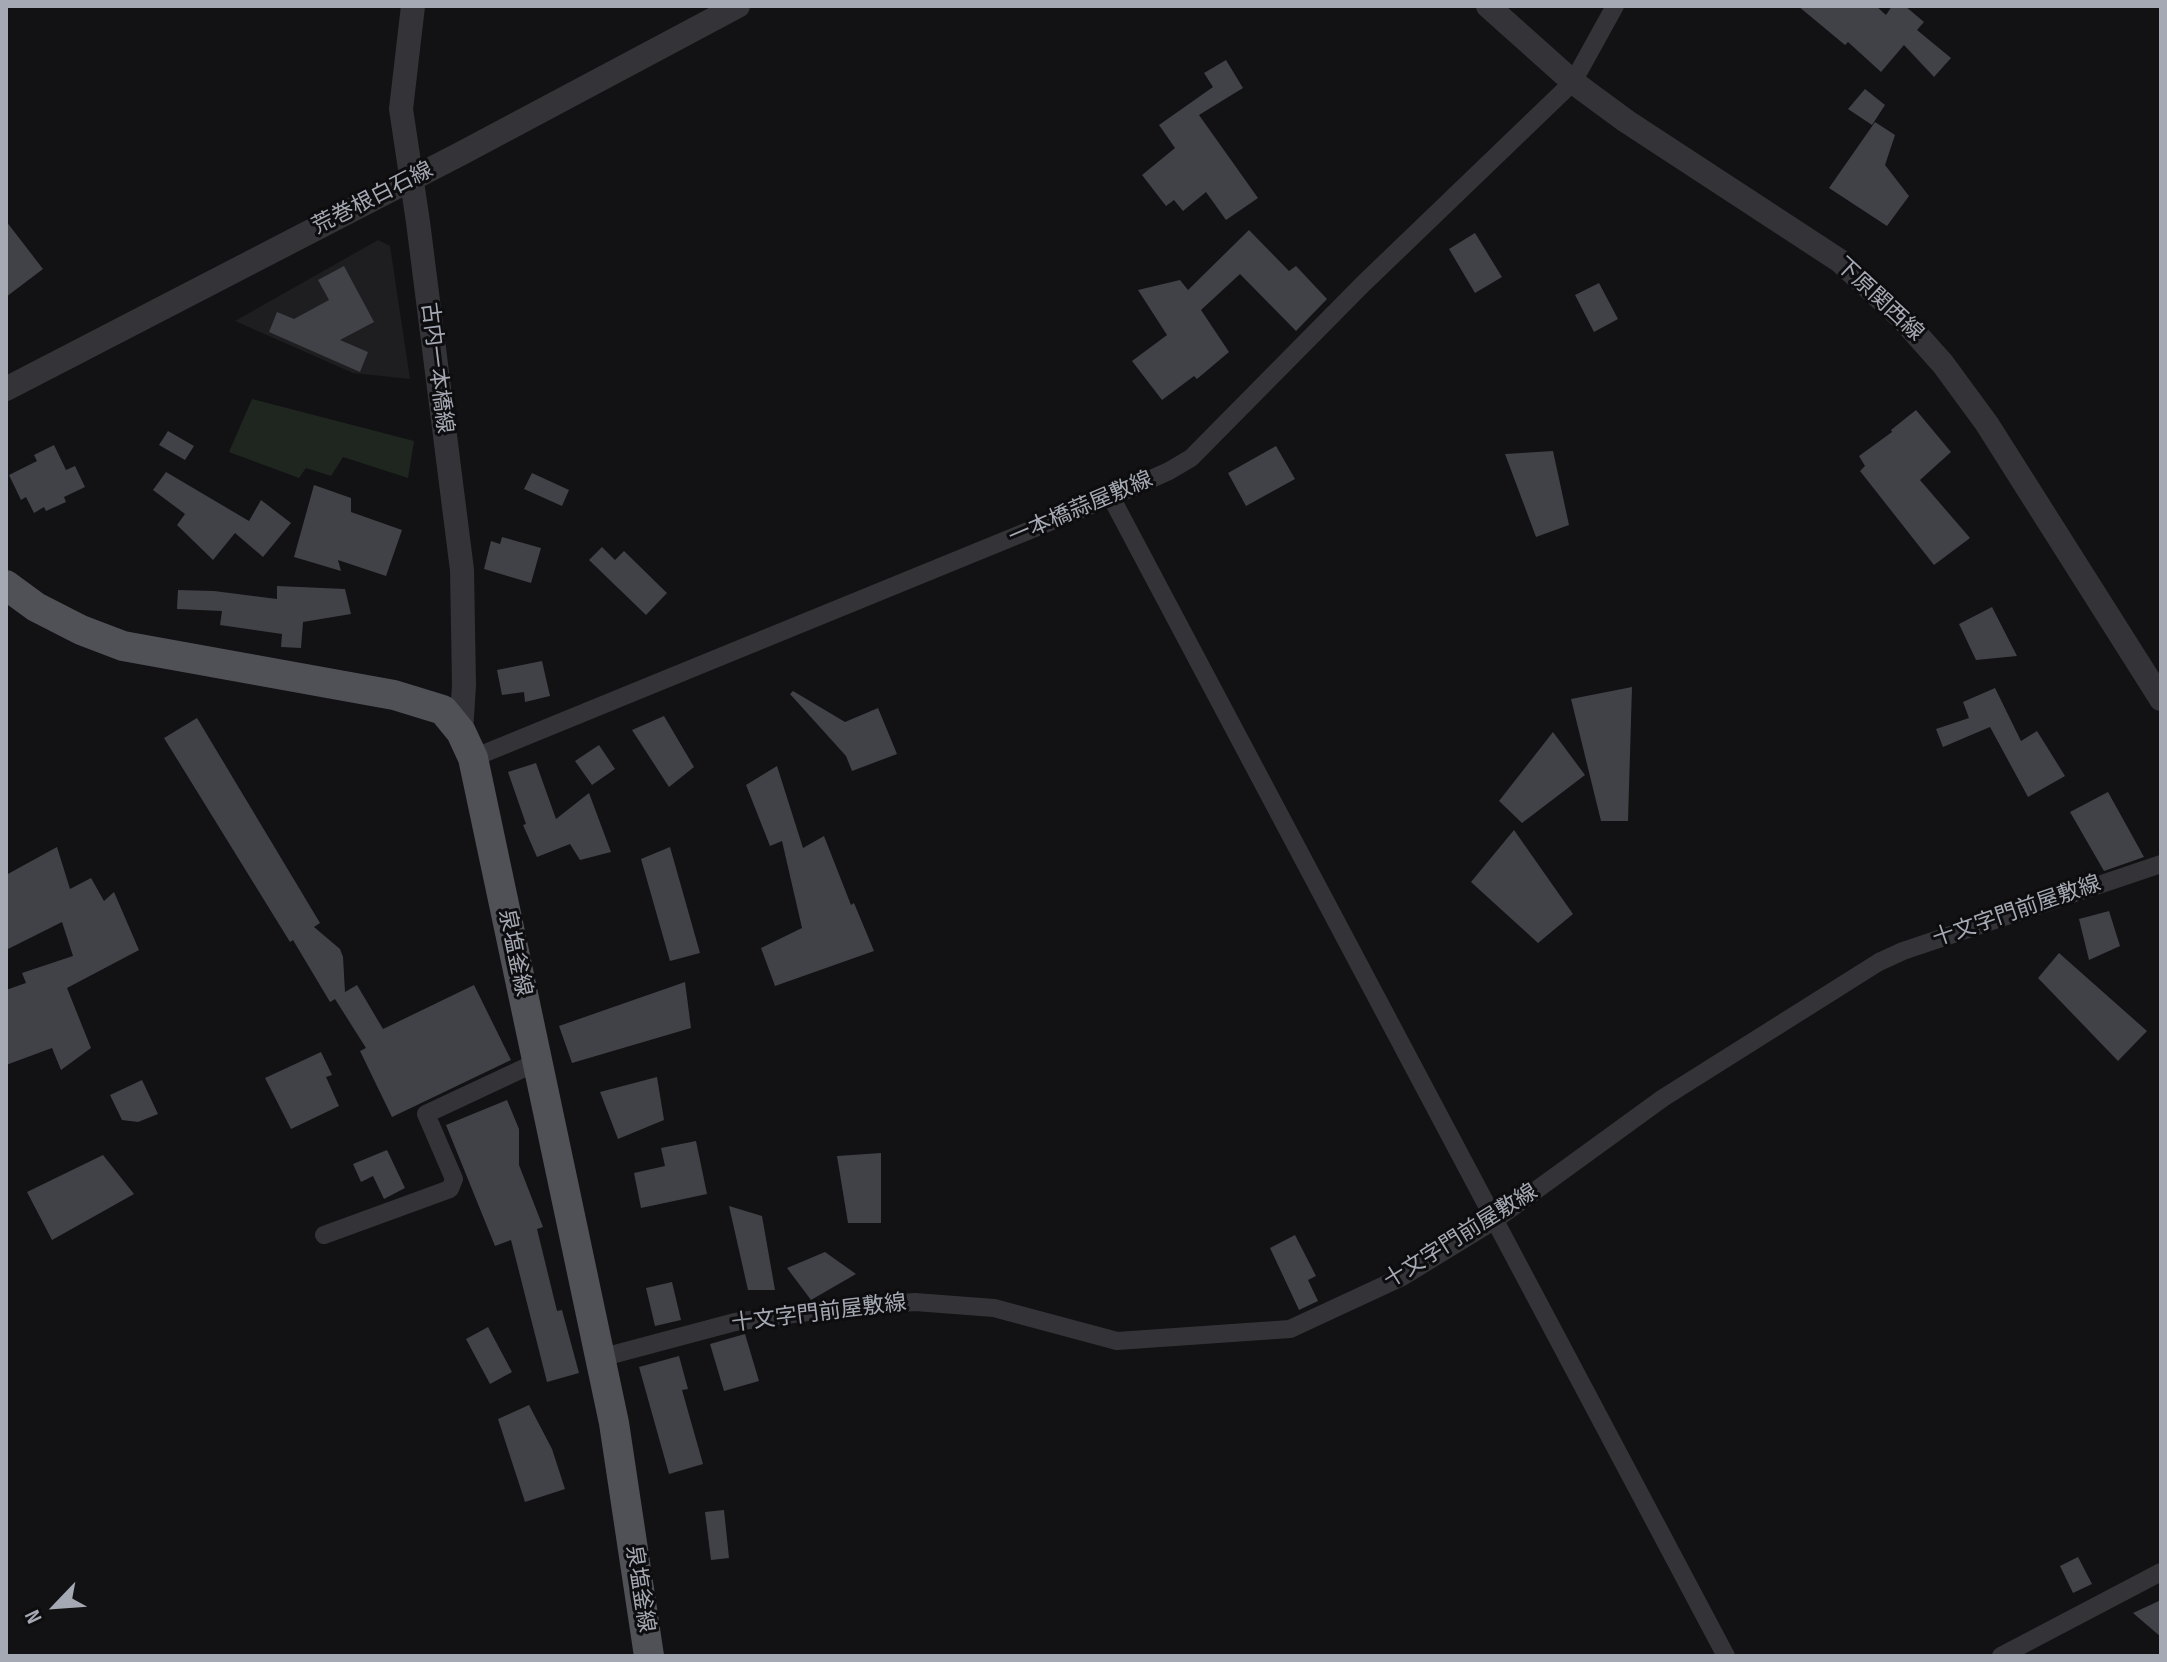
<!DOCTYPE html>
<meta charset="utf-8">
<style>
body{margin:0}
#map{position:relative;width:2167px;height:1662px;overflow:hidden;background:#121214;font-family:"Sofia Sans Condensed",sans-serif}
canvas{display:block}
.frame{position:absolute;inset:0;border:8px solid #a5a9b3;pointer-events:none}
.north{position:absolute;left:16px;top:1566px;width:80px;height:80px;-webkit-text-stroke:6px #0d0d0f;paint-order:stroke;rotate:245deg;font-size:22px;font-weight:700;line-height:32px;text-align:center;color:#a5a9b3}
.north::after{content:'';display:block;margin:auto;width:28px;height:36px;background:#a5a9b3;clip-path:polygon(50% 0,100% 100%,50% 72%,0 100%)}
</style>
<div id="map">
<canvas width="2167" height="1662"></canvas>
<div class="frame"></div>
<div class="north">N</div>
</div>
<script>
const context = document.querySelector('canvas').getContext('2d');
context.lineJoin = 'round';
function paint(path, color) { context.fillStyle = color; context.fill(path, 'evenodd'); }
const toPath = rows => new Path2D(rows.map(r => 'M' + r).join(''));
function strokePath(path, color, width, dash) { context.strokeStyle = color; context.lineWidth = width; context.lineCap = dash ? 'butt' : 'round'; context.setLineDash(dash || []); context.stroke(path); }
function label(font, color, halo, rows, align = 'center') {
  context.font = font + ' "Sofia Sans Condensed","Noto Sans JP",sans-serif'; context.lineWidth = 6; context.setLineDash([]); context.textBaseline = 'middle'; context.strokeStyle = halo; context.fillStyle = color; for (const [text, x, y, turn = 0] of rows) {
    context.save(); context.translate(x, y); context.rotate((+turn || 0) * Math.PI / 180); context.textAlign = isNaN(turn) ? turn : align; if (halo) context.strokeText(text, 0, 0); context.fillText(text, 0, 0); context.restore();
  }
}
const built = toPath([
 [378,240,390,246,410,379,353,373,235,321]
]);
const green = toPath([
 [252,399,414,441,408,478,343,457,331,476,306,468,299,478,229,452]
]);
const building = toPath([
 [1798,6,1876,6,1886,15,1892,6,1905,6,1924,22,1917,30,1951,58,1934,77,1904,45,1881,72,1848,42,1845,45],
 [1226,60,1243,88,1199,115,1258,198,1226,220,1206,192,1183,211,1174,200,1166,206,1142,175,1175,148,1159,125,1213,87,1204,73],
 [1865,89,1885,105,1872,125,1848,109],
 [1875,122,1895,135,1885,165,1909,196,1887,226,1829,188],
 [6,221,43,269,6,297],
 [1249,230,1289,271,1296,266,1327,299,1296,331,1240,274,1201,310,1229,352,1197,379,1194,376,1162,400,1132,361,1167,335,1138,290,1180,280,1188,290],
 [1475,233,1502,277,1475,293,1449,249],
 [344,266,374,322,340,340,368,352,360,372,269,332,277,312,294,319,329,300,318,280],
 [1599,283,1618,319,1594,332,1575,295],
 [1916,410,1951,452,1920,480,1970,538,1934,565,1860,471,1865,466,1859,456,1892,432,1891,430],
 [168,431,194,446,185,460,159,445],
 [54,445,66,470,75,466,85,487,64,497,66,502,46,511,44,507,34,513,26,497,21,500,9,475,37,461,34,455],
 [1276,446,1295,479,1246,506,1228,473],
 [1553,451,1569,525,1536,537,1505,454],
 [166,472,249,521,261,500,291,523,263,557,235,533,213,560,177,525,185,514,153,490],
 [532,473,569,490,562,506,524,489],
 [314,485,351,498,351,512,402,530,386,576,338,560,341,571,294,557],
 [502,537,541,548,531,583,484,569,491,541,500,544],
 [602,547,615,560,624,551,667,593,646,615,589,560],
 [277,586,345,589,351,614,303,622,301,648,281,647,282,634,220,625,222,611,177,609,178,590,214,591,277,599],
 [1992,607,2017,656,1976,660,1959,624],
 [542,661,550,696,525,702,524,692,502,695,497,670],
 [1632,687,1628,821,1601,821,1571,699],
 [1995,688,2021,741,2037,731,2065,776,2028,797,1990,727,1943,747,1936,729,1969,718,1963,702],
 [793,691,845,722,878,708,897,754,852,771,846,756,790,694],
 [664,716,694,767,669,787,632,730],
 [197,718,320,923,314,927,340,949,343,957,345,992,357,985,383,1029,474,985,511,1060,392,1117,360,1051,366,1048,335,999,330,1002,293,940,290,942,164,738],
 [1553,732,1585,775,1522,823,1499,801],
 [599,745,615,769,592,785,575,761],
 [536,763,556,819,589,793,611,852,580,860,570,844,537,857,523,825,526,824,508,772],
 [777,766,803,848,824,836,851,905,854,903,874,951,775,986,761,948,802,928,782,841,770,846,746,785],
 [2108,792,2144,857,2104,871,2070,812],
 [1514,830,1573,914,1538,943,1471,882],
 [57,847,70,889,91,878,104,901,114,892,139,950,67,988,91,1048,61,1070,52,1048,6,1065,6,990,26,983,22,973,73,956,62,922,6,950,6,875],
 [670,847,700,953,670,961,641,859],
 [2109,911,2120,946,2089,960,2079,919],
 [2059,953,2147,1031,2118,1061,2038,978],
 [685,982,691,1028,572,1063,559,1026],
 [321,1052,332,1075,326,1077,339,1106,291,1129,265,1078],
 [657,1077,664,1120,618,1139,600,1092],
 [142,1080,158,1114,138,1122,122,1120,110,1095],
 [507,1100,519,1129,519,1165,543,1227,537,1229,557,1311,562,1310,579,1373,547,1382,511,1240,495,1246,446,1125],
 [696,1141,707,1194,641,1208,634,1173,665,1166,661,1148],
 [387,1150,405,1188,384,1199,373,1176,361,1182,353,1164],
 [881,1153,881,1223,848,1223,837,1156],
 [103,1155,134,1194,52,1240,27,1192],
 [729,1206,762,1216,775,1290,748,1290],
 [1295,1235,1316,1276,1308,1280,1318,1301,1299,1310,1270,1248],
 [825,1252,856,1274,811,1300,787,1268],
 [672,1282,681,1320,655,1326,646,1288],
 [488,1327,512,1372,490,1384,466,1339],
 [745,1334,759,1381,724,1391,710,1344],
 [679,1356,688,1389,682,1390,703,1464,669,1474,639,1367],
 [529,1405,552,1449,565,1489,525,1502,498,1419],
 [724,1510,729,1558,711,1560,705,1512],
 [2078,1557,2092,1584,2073,1593,2060,1566],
 [2161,1600,2161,1637,2133,1613]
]);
const minor = toPath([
 [1111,497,1726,1656],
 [473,758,1111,497,1169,471,1191,458,1363,284,1573,82,1615,6],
 [324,1235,450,1189,454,1179,426,1114,537,1062],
 [600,1358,735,1322,830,1309,915,1302,994,1308,1117,1341,1290,1329,1402,1277,1495,1220,1663,1098,1879,962,1903,951,2161,864],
 [2001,1656,2161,1572]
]);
const tertiary = toPath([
 [413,6,401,109,418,222,462,570,464,685,461,732],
 [1488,6,1573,82,1626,121,1840,261,1902,318,1943,364,1987,424,2161,699],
 [6,389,462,153,738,6]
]);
const primary = toPath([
 [6,585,36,607,81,630,123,646,394,695,443,710,461,732,473,758,614,1423,649,1656]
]);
const streetNames = [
 ["荒巻根白石線",373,199,-27],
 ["下原関西線",1879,300,43],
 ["古内一本橋線",436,368,83],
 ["一本橋蒜屋敷線",1081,509,-23],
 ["十文字門前屋敷線",2017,912,-19],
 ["泉塩釜線",514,953,78],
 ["十文字門前屋敷線",1461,1237,-32],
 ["十文字門前屋敷線",819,1314,-7],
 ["泉塩釜線",639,1589,81]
];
paint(built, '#1e1e21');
paint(green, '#1f2620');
paint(building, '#414247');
strokePath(minor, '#343438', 18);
strokePath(tertiary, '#343438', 24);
strokePath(primary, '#505157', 30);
label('22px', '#a5a9b3', '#0d0d0f', streetNames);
</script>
